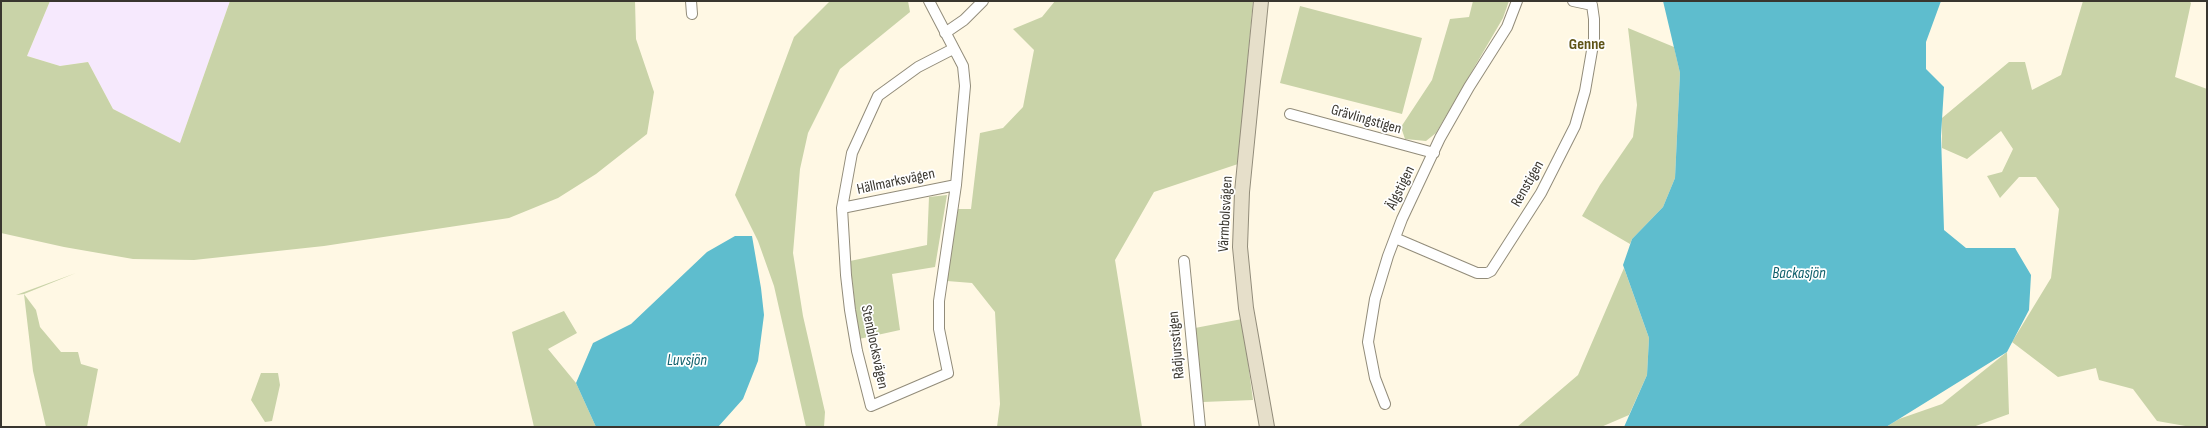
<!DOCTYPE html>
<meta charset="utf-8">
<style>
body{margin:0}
#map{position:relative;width:2208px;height:428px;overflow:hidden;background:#fff8e4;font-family:"Sofia Sans Condensed",sans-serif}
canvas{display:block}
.frame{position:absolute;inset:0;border:2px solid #39362f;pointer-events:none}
</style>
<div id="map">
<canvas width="2208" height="428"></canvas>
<div class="frame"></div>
</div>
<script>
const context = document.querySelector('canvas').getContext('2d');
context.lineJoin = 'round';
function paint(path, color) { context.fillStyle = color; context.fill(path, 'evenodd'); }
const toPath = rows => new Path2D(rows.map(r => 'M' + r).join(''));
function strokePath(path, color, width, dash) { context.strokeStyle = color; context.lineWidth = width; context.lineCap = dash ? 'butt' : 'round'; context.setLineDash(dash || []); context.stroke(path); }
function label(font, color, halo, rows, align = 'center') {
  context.font = font + ' "Sofia Sans Condensed",sans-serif'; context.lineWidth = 3.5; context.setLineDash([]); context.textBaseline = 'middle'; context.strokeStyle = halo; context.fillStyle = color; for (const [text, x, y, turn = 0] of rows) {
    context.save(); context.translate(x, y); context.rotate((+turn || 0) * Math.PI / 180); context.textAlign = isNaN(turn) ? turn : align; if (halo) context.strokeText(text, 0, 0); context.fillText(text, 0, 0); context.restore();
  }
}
const industrial = toPath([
 [50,1,230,1,180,143,113,109,88,62,60,66,27,56]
]);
const green = toPath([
 [1,1,50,1,27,56,60,66,88,62,113,109,180,143,230,1,635,1,636,39,654,92,647,134,596,174,558,198,509,218,324,246,194,260,133,259,64,247,1,233],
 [830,1,908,1,910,12,840,69,808,133,800,169,793,253,803,316,825,412,824,427,806,427,774,286,758,241,735,195,794,37],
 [1055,1,1253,1,1238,164,1154,192,1115,260,1142,427,997,427,1000,404,995,312,972,283,947,281,958,209,971,209,980,133,1003,128,1023,107,1034,50,1013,29,1042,17],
 [1473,1,1509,1,1503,18,1436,133,1426,141,1405,139,1401,127,1432,80,1450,19,1469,17],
 [2083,1,2189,1,2191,3,2175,77,2207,89,2207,427,2191,427,2157,421,2133,389,2099,380,2096,368,2058,377,2012,342,2051,278,2059,209,2036,177,2019,177,2000,198,1987,176,2002,172,2013,149,2001,131,1967,159,1942,148,1942,118,2009,62,2025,62,2032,90,2061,75],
 [1300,6,1422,38,1402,114,1280,83],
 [1628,28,1674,47,1680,73,1675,178,1663,207,1632,239,1630,244,1582,216,1600,185,1633,137,1637,105],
 [947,195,935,267,892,274,900,330,859,339,850,261,927,245,929,197],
 [1624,268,1649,338,1647,375,1629,415,1601,427,1517,427,1578,375],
 [76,273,24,294,36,310,40,327,61,352,78,352,81,364,98,369,87,427,46,427,33,371,24,294,16,295],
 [564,311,577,333,548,349,576,383,596,427,534,427,512,332],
 [1242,319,1253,400,1203,402,1195,328],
 [2007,352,2009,414,1973,427,1886,427,1899,419,1942,404],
 [261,373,278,373,280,385,272,421,265,422,251,400]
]);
const water = toPath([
 [1663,1,1941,1,1926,42,1926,69,1944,87,1941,136,1944,230,1966,248,2015,248,2031,275,2029,310,2007,352,1886,427,1624,427,1647,375,1649,338,1623,265,1632,239,1663,207,1675,178,1680,73],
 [735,236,752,236,761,288,764,315,758,361,743,399,718,427,596,427,576,383,593,343,631,324,707,252]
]);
const street = toPath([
 [691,1,692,14],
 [929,1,963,66,965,86,956,185,939,301,939,329,948,373,871,406,857,351,850,310,846,275,842,208,852,153,878,96,918,67,953,49],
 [945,33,964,20,983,1],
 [1290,114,1434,153],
 [842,208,956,185],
 [1395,238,1477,273,1487,273,1491,271,1541,193,1575,126,1585,91,1594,39,1594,19,1592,5,1573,1],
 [1184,261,1200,427],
 [1385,404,1375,378,1368,342,1375,299,1388,256,1402,219,1440,138,1469,87,1507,27,1517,1]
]);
const secondary = toPath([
 [1261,1,1242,192,1240,247,1246,308,1267,427]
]);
const streetNames = [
 ["Grävlingstigen",1366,120,16],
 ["Hällmarksvägen",896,182,-12],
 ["Renstigen",1528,184,-60],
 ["Älgstigen",1401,188,-64],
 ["Värmbolsvägen",1226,214,-87],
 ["Rådjursstigen",1177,345,-95],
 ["Stenblocksvägen",874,347,78]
];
const neighbourhoodNames = [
 ["Genne",1587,45]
];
const waterNames = [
 ["Backasjön",1799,274],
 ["Luvsjön",687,361]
];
paint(industrial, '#f6e9fd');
paint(green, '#c9d3a8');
paint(water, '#5ebdce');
strokePath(street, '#928c7a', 12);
strokePath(secondary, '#928c7a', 16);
strokePath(street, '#fff', 10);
strokePath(secondary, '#e6dfca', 14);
label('15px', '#39362f', '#fff', streetNames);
label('bold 16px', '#5f5417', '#fff', neighbourhoodNames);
label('italic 16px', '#11616d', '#fff', waterNames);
</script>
